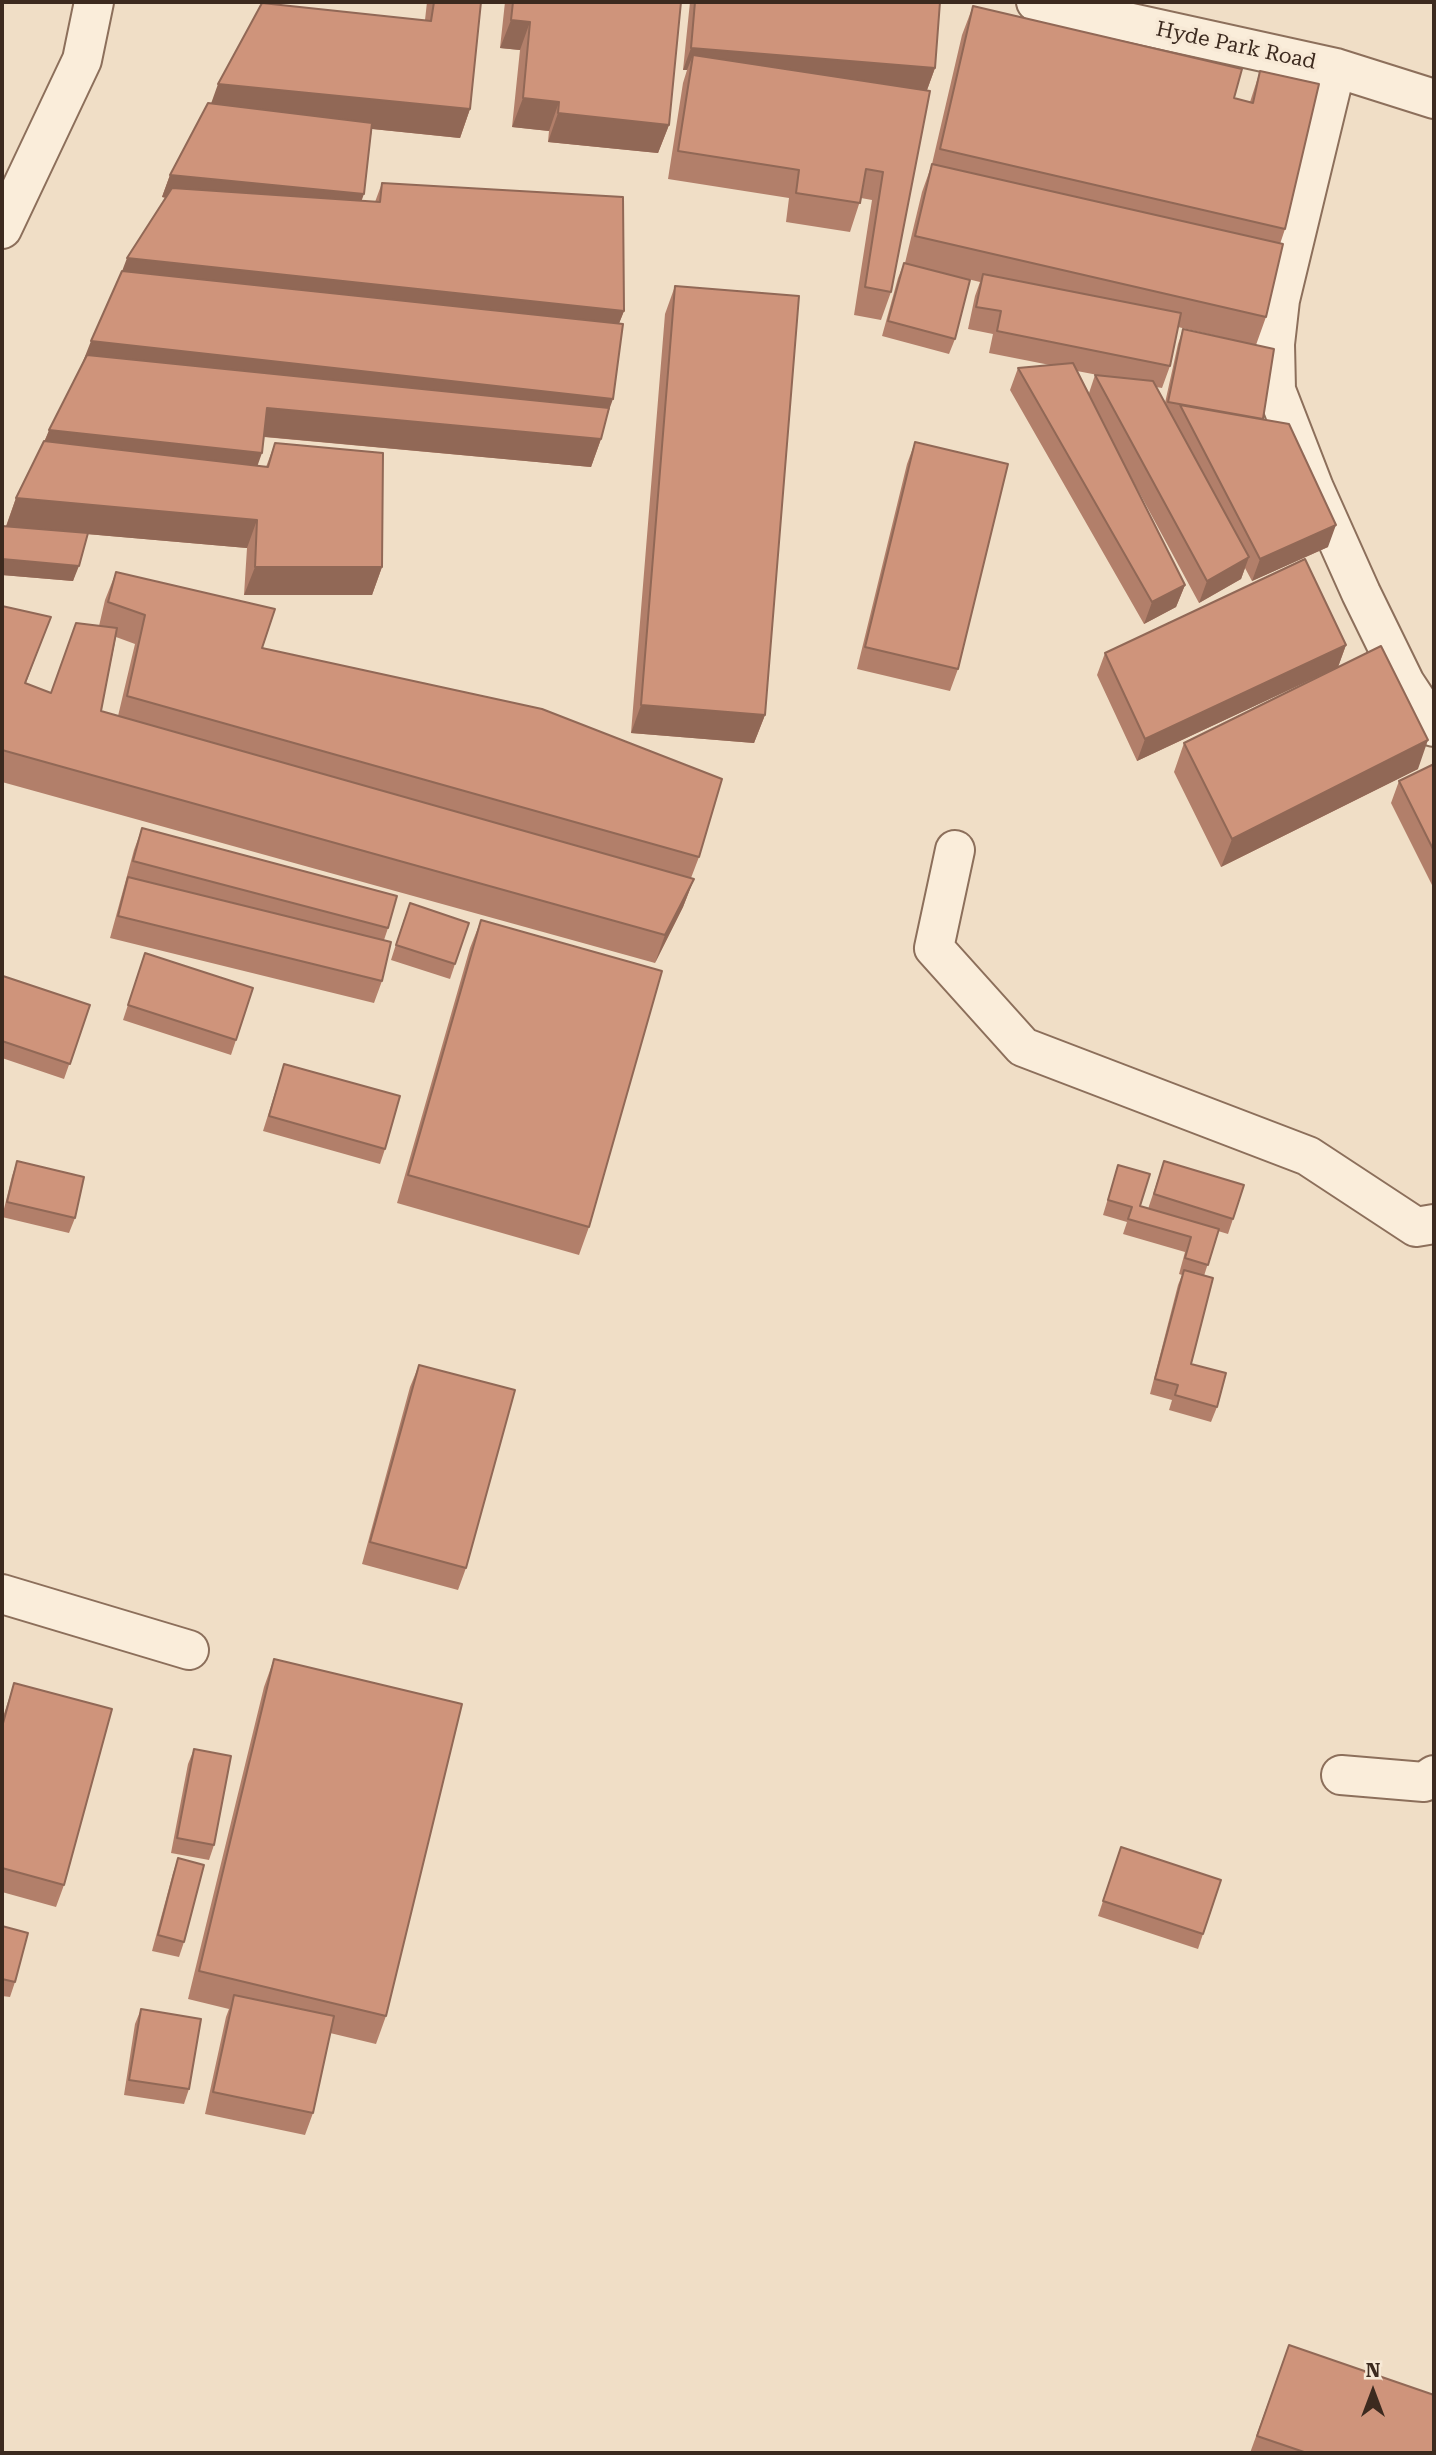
<!DOCTYPE html>
<html>
<head>
<meta charset="utf-8">
<style>
  body { margin:0 }
  #map { position:relative; width:1436px; height:2455px; overflow:hidden; background:#f0dec6; font-family:"Roboto Serif",serif }
  canvas { display:block }
  .frame { position:absolute; inset:0; border:4px solid #3c2a1f; pointer-events:none }
  .north { position:absolute; left:1338px; top:2357px; width:70px; height:70px; -webkit-text-stroke:5px #f7e9d6; paint-order:stroke; rotate:0deg; font-size:19px; font-weight:700; line-height:28px; text-align:center; color:#3c2a1f }
  .north::after { content:''; display:block; margin:auto; width:24px; height:32px; background:#3c2a1f; clip-path:polygon(50% 0,100% 100%,50% 72%,0 100%) }
</style>
</head>
<body>
<div id="map">
<canvas width="1436" height="2455"></canvas>
<div class="frame"></div>
<div class="north">N</div>
</div>
<script>
const ctx = document.querySelector('canvas').getContext('2d');
ctx.lineJoin = 'round';
function trace(path, color, width, dash) { ctx.strokeStyle = color; ctx.lineWidth = width; ctx.lineCap = dash ? 'butt' : 'round'; ctx.setLineDash(dash || []); ctx.stroke(path); }
function paint(path, color) { ctx.fillStyle = color; ctx.fill(path, 'evenodd'); }
function label(font, color, halo, rows, align = 'center') {
  ctx.font = font + ' "Roboto Serif",serif'; ctx.lineWidth = 7; ctx.setLineDash([]); ctx.textBaseline = 'middle'; ctx.strokeStyle = halo; ctx.fillStyle = color; for (const [text, x, y, turn = 0] of rows) {
    ctx.save(); ctx.translate(x, y); ctx.rotate((+turn || 0) * Math.PI / 180); ctx.textAlign = isNaN(turn) ? turn : align; if (halo) ctx.strokeText(text, 0, 0); ctx.fillText(text, 0, 0); ctx.restore();
  }
}
const minor = new Path2D(`
  M1036,2L1336,68L1434,99
  M1336,68L1280,300L1275,344L1276,390L1314,488L1361,593L1405,683L1434,727
  M2,229L82,60L94,2
  M955,850L934,948L1023,1047L1308,1156L1416,1227L1434,1224
  M2,1594L189,1650
  M1341,1775L1424,1782L1434,1775`);
trace(minor, '#8c6f5b', 42);
trace(minor, '#faedda', 38);
paint(new Path2D(`
  M427,2H481L470,109L460,138L372,129L361,201L375,202L382,183L624,311L619,323L608,412L601,439L591,467L264,437L257,466L266,467L275,443L382,567L372,595H244L247,548L87,534L73,581L2,575V526H6L16,498L165,198L162,197L170,175L211,103L425,20Z
  M505,2H681L669,125L658,153L548,142L549,131L512,127L520,50L500,48Z
  M690,2H940L935,68L927,90L914,89L891,292L881,320L854,315L872,200L861,198L850,232L786,222L789,198L668,179L683,83L687,70H683Z
  M973,6L1234,98L1250,102L1260,71L1285,229L1280,244L1266,317L1256,345L1263,419L1328,547L1252,581L1245,568L1241,579L1199,603L1127,470L1185,585L1176,607L1144,624L1010,390L1018,368L1050,365L989,353L993,334L968,329L975,296L980,282L939,272L955,339L949,354L882,336L898,278L904,263H905L922,192L932,164L962,35ZM1178,327L1238,341L1183,329L1178,344L1165,403L1156,387L1162,388L1170,366ZM1077,371L1103,376L1095,375L1089,393Z
  M675,286L765,715L754,743L631,733L665,314Z
  M915,442L958,669L950,691L857,669L907,464Z
  M116,572L262,648L699,857L691,878L694,879L683,907L655,963L2,782V606L40,645L26,683L51,693L99,626L105,600ZM116,637L135,644L118,716L101,711Z
  M1346,645L1338,667L1137,761L1097,675L1105,653Z
  M1184,743L1418,769L1221,867L1174,772Z
  M1434,764V889L1391,803L1399,781Z
  M142,828L388,928L384,940L382,981L374,1003L110,938L134,850Z
  M404,919L455,964L450,979L391,960Z
  M481,920L589,1227L579,1255L397,1203L470,948Z
  M145,953L236,1040L231,1055L123,1020Z
  M2,978L90,1005L64,1079L2,1058Z
  M284,1064L385,1149L380,1164L263,1131Z
  M17,1161L75,1218L69,1233L2,1217L12,1176Z
  M1164,1161L1233,1219L1228,1234L1218,1231L1204,1276L1191,1364L1217,1407L1211,1422L1169,1410L1172,1400L1150,1394L1178,1285L1182,1275L1179,1274L1185,1252L1123,1234L1127,1222L1103,1215L1118,1165L1140,1206L1148,1209Z
  M419,1365L466,1568L458,1590L362,1564L410,1387Z
  M274,1659L386,2016L376,2044L330,2033L313,2113L305,2135L205,2114L226,2017L229,2009L188,1999L264,1687Z
  M14,1683L64,1885L56,1907L2,1892V1720Z
  M194,1749L214,1845L209,1860L171,1853L188,1764Z
  M1121,1847L1221,1880L1198,1949L1098,1916Z
  M178,1858L184,1942L179,1957L152,1951L173,1873Z
  M2,1926L15,1982L10,1997L2,1996Z
  M141,2009L189,2089L184,2104L124,2095L135,2024Z
  M1289,2345L1434,2453H1250Z`), '#b27f6a');
paint(new Path2D(`
  M511,20L530,22L520,50L500,48Z
  M691,48L935,68L927,90L691,70L693,55L687,70H683Z
  M218,84L470,109L460,138L208,112Z
  M523,98L559,102L549,131L512,127Z
  M558,113L669,125L658,153L548,142Z
  M170,175L364,194L356,216L162,197Z
  M127,258L624,311L613,339L116,287Z
  M91,341L613,399L603,427L80,369Z
  M267,408L601,439L591,467L256,436Z
  M49,430L262,453L252,481L38,458Z
  M16,498L257,520L247,548L6,527Z
  M1336,525L1328,547L1252,581L1260,559Z
  M1249,557L1241,579L1199,603L1207,581Z
  M2,559L79,566L73,581L2,575Z
  M255,567H382L372,595H244Z
  M1185,585L1176,607L1144,624L1152,602Z
  M1346,645L1338,667L1137,761L1145,739Z
  M641,705L765,715L754,743L631,733Z
  M1428,740L1418,769L1221,867L1232,839Z
  M694,879L683,907L655,963L665,935Z`), '#916856');
const building = new Path2D(`
  M434,2H481L470,109L218,84L262,3L431,21Z
  M513,2H681L669,125L558,113L559,102L523,98L530,22L511,20Z
  M695,2H940L935,68L691,48Z
  M973,6L1242,69L1234,98L1253,103L1260,71L1319,84L1285,229L940,149Z
  M693,55L930,91L891,292L865,287L883,172L866,169L860,203L796,193L799,170L678,151Z
  M208,103L372,123L364,194L170,175Z
  M932,164L1283,244L1266,317L915,236Z
  M382,183L623,197L624,311L127,258L172,188L380,202Z
  M904,263L970,280L955,339L888,321Z
  M122,271L623,324L613,399L91,341Z
  M983,274L1181,313L1170,366L997,331L1001,311L976,307Z
  M675,286L799,296L765,715L641,705Z
  M1183,329L1274,349L1263,419L1168,402Z
  M87,355L609,408L601,439L267,408L262,453L49,430Z
  M1073,363L1185,585L1152,602L1018,368Z
  M1095,375L1153,381L1249,557L1207,581Z
  M1180,405L1289,424L1336,525L1260,559Z
  M44,441L268,467L275,443L383,453L382,567H255L257,520L16,498Z
  M915,442L1008,464L958,669L865,647Z
  M2,526L88,533L79,566L2,559Z
  M1305,559L1346,645L1145,739L1105,653Z
  M116,572L275,609L262,648L542,709L722,779L699,857L127,696L145,615L108,602Z
  M2,606L51,617L25,683L51,693L76,623L117,628L101,711L694,879L665,935L2,750Z
  M1381,646L1428,740L1232,839L1184,743Z
  M1434,764V851L1399,781Z
  M142,828L397,896L388,928L133,861Z
  M128,877L391,942L382,981L118,916Z
  M410,903L469,923L455,964L396,945Z
  M481,920L662,971L589,1227L408,1175Z
  M145,953L253,988L236,1040L128,1005Z
  M3,976L90,1005L70,1064L2,1041V978Z
  M284,1064L400,1096L385,1149L269,1116Z
  M17,1161L84,1177L75,1218L7,1202Z
  M1164,1161L1244,1185L1233,1219L1154,1194Z
  M1118,1165L1150,1174L1140,1206L1219,1229L1208,1265L1185,1258L1191,1237L1128,1219L1132,1207L1108,1200Z
  M1184,1270L1213,1278L1191,1364L1226,1373L1217,1407L1175,1395L1178,1385L1155,1379Z
  M419,1365L515,1390L466,1568L370,1542Z
  M274,1659L462,1704L386,2016L199,1971Z
  M14,1683L112,1709L64,1885L2,1868V1727Z
  M194,1749L231,1756L214,1845L177,1838Z
  M1121,1847L1221,1880L1203,1934L1103,1901Z
  M178,1858L204,1865L184,1942L158,1935Z
  M2,1926L28,1933L15,1982L2,1979Z
  M234,1995L334,2016L313,2113L213,2092Z
  M141,2009L201,2019L189,2089L129,2080Z
  M1289,2345L1434,2395V2453H1307L1257,2436Z`);
paint(building, '#cf947b');
trace(building, '#916856', 2);
label('21px', '#3c2a1f', '#f7e9d6', [
  ["Hyde Park Road",1236,46,12]
]);
</script>
</body>
</html>
